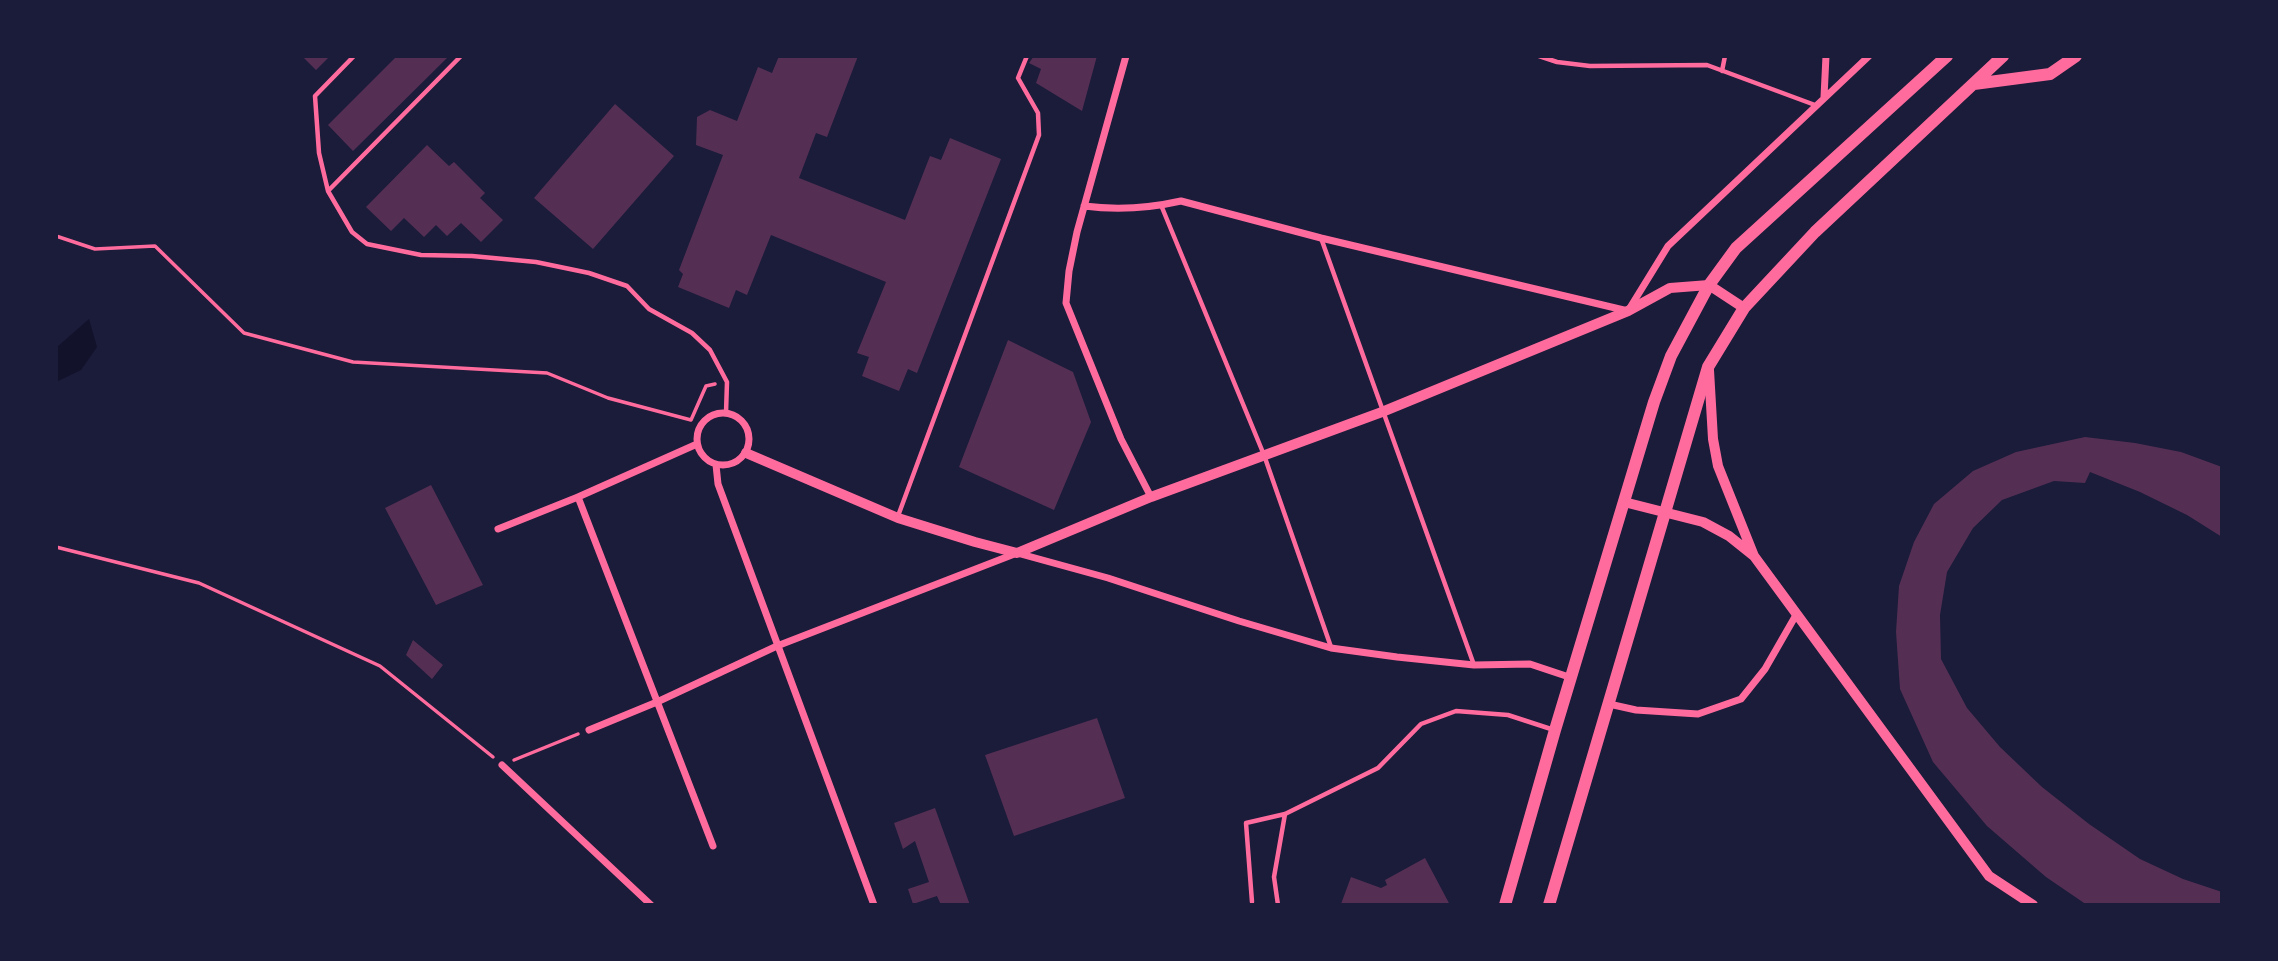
<!DOCTYPE html>
<html>
<head>
<meta charset="utf-8">
<style>
  body { margin:0 }
  #map { position:relative; width:2278px; height:961px; overflow:hidden; background:#1b1b3a; font-family:"Golos Text",sans-serif }
  canvas { display:block }
  .frame { position:absolute; inset:0; border:58px solid #1b1b3a; pointer-events:none }
</style>
</head>
<body>
<div id="map">
<canvas width="2278" height="961"></canvas>
<div class="frame"></div>
</div>
<script>
const ctx = document.querySelector('canvas').getContext('2d');
ctx.lineJoin = 'round';
function paint(path, color) { ctx.fillStyle = color; ctx.fill(path, 'evenodd'); }
function trace(path, color, width, dash) { ctx.strokeStyle = color; ctx.lineWidth = width; ctx.lineCap = dash ? 'butt' : 'round'; ctx.setLineDash(dash || []); ctx.stroke(path); }
paint(new Path2D(`
  M89,319L97,347L81,370L56,382V348Z`), '#12122b');
paint(new Path2D(`
  M302,56H330L316,70Z
  M397,56H449L353,151L328,125Z
  M779,56H858L827,137L816,133L799,178L905,220L930,156L941,160L950,138L1001,159L917,373L908,369L899,391L862,376L869,357L857,353L886,282L771,235L747,295L736,290L729,308L678,287L683,274L679,270L723,155L696,145L697,117L710,110L737,121L758,67L772,73Z
  M1034,56H1097L1082,111L1036,83L1041,69L1029,63Z
  M615,104L674,156L593,249L534,198Z
  M427,145L449,166L454,162L485,193L480,198L503,220L481,242L461,223L447,236L436,225L424,237L404,218L391,231L366,207Z
  M1008,340L1073,372L1091,422L1054,510L959,467Z
  M2085,437L2135,443L2181,452L2222,467V537L2187,515L2140,492L2090,472L2085,483L2054,481L2002,500L1973,528L1947,572L1940,615L1941,659L1967,708L2000,747L2042,787L2089,824L2140,859L2183,879L2222,892V905H2087L2046,877L1987,826L1933,762L1900,689L1896,632L1899,586L1914,542L1934,504L1973,471L2016,452Z
  M431,485L483,585L436,605L385,508Z
  M413,640L443,665L432,679L406,655Z
  M1097,718L1125,798L1014,836L985,755Z
  M935,808L970,905H941L937,896L913,904L908,889L929,882L915,841L903,849L894,823Z
  M1425,858L1450,905L1341,904L1351,877L1381,888L1387,885L1385,880Z`), '#542f53');
trace(new Path2D(`
  M56,236L95,249L155,246L244,333L353,362L547,373L608,398L691,420L706,386L715,384
  M56,547L199,583L380,666L493,757
  M514,760L578,734`), '#ff6b9d', 3.5);
trace(new Path2D(`
  M354,56L315,96L319,153L328,191L352,232L367,244L421,255L472,256L536,262L589,273L627,286L649,309L692,333L710,350L727,382L726,413
  M1539,56L1557,62L1590,66L1707,65L1815,105
  M1722,71L1725,56
  M329,190L461,56
  M1161,205L1264,455L1331,647
  M1321,238L1474,665
  M898,516L1039,135L1038,113L1018,78L1027,56
  M1252,902L1246,823L1285,814L1378,768L1421,724L1456,711L1508,715L1554,730
  M1278,905L1274,877L1285,814`), '#ff6b9d', 4.5);
trace(new Path2D(`
  M1126,56L1077,232L1069,271L1066,303L1121,439L1151,497
  M1824,97L1826,56
  M1084,206C1115,210 1150,208 1181,201L1321,238L1628,311L1668,246L1869,56
  M697 439a26 26 0 1 1 52 0a26 26 0 1 1-52 0Z
  M716,465L718,484L874,905
  M578,497L697,444
  M498,529L578,497L713,846
  M1609,704L1636,710L1698,714L1741,699L1765,669L1796,615
  M589,730L657,702L777,646L1017,553L1108,578L1239,621L1331,648L1397,657L1474,665L1530,664L1572,678
  M502,765L651,905`), '#ff6b9d', 7);
trace(new Path2D(`
  M1709,370L1713,439L1718,466L1754,556
  M746,453L898,518L975,542L1017,553L1151,497L1382,412L1628,311L1670,288L1709,285L1744,308
  M1624,502L1703,522L1729,536L1754,556L1989,876L2033,905`), '#ff6b9d', 10);
trace(new Path2D(`
  M1974,84L2050,74L2076,56
  M1505,905L1555,730L1654,402L1671,356L1709,285L1736,248L1947,56
  M1549,905L1708,367L1744,308L1815,232L2003,56`), '#ff6b9d', 12);
</script>
</body>
</html>
